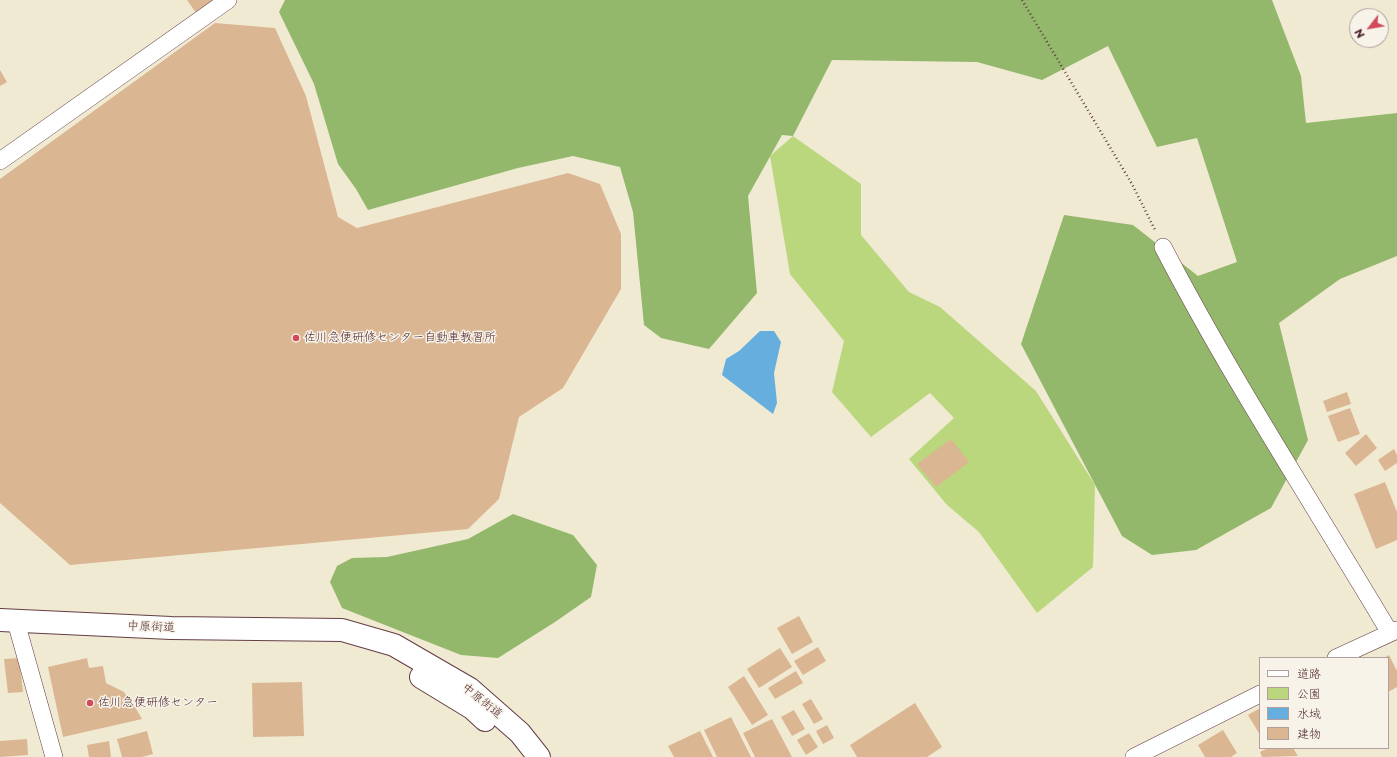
<!DOCTYPE html>
<html>
<head>
<meta charset="utf-8">
<style>
  body { margin:0 }
  #map { position:relative; width:1397px; height:757px; overflow:hidden; background:#f1ead3; font-family:"Playpen Sans","Klee One",sans-serif }
  canvas { display:block }
  .legend { position:absolute; left:1259px; top:657px; width:130px; height:92px; box-sizing:border-box; background:#f7f3e8; border:1px solid #b29e9c; margin:0; padding:5px 7px; list-style:none; font-size:12px; color:#4a1f2b }
  .legend li { display:flex; align-items:center; gap:8px; height:20px }
  .legend b { width:20px; border:1px solid #b29e9c }
  .north { position:absolute; left:1349px; top:8px; width:40px; height:40px; box-sizing:border-box; background:#f7f3e8; border:1px solid #b29e9c; border-radius:50%; rotate:239deg; font-size:11px; font-weight:700; line-height:16px; text-align:center; color:#4a1f2b }
  .north::after { content:''; display:block; margin:auto; width:14px; height:18px; background:#d1495b; clip-path:polygon(50% 0,100% 100%,50% 72%,0 100%) }
</style>
</head>
<body>
<div id="map">
<canvas width="1397" height="757"></canvas>
<ul class="legend">
<li><b style="height:5px;background:#fff"></b>道路</li>
<li><b style="height:11px;background:#bad77d"></b>公園</li>
<li><b style="height:11px;background:#65aedd"></b>水域</li>
<li><b style="height:11px;background:#dbb692"></b>建物</li>
</ul>
<div class="north">N</div>
</div>
<script>
const ctx = document.querySelector('canvas').getContext('2d');
ctx.lineJoin = 'round';
function paint(path, color) { ctx.fillStyle = color; ctx.fill(path, 'evenodd'); }
function trace(path, color, width, dash) { ctx.strokeStyle = color; ctx.lineWidth = width; ctx.lineCap = dash ? 'butt' : 'round'; ctx.setLineDash(dash || []); ctx.stroke(path); }
function label(font, color, halo, rows, align = 'center') {
  ctx.font = font + ' "Playpen Sans","Klee One",sans-serif'; ctx.lineWidth = 3; ctx.setLineDash([]); ctx.textBaseline = 'middle'; ctx.strokeStyle = halo; ctx.fillStyle = color; for (const [text, x, y, turn = 0] of rows) {
    ctx.save(); ctx.translate(x, y); ctx.rotate((+turn || 0) * Math.PI / 180); ctx.textAlign = isNaN(turn) ? turn : align; if (halo) ctx.strokeText(text, 0, 0); ctx.fillText(text, 0, 0); ctx.restore();
  }
}
paint(new Path2D(`
  M793,136L861,184V235L909,292L940,307L1036,391L1095,485L1093,567L1037,613L979,532L947,505L909,459L954,418L930,393L871,437L832,392L844,341L790,274L770,156Z`), '#bad77d');
paint(new Path2D(`
  M285,0H1272L1301,76L1306,123L1397,113V256L1340,279L1279,323L1308,440L1271,508L1196,550L1152,555L1122,536L1021,344L1064,215L1133,225L1198,276L1237,262L1197,138L1157,147L1108,46L1042,80L977,62L832,60L793,136L782,135L748,196L757,293L709,349L661,338L644,325L633,212L620,167L573,156L518,168L368,210L356,189L338,164L314,84L279,12Z
  M513,514L573,535L597,565L591,597L555,622L498,658L461,655L342,608L330,582L337,566L352,558L387,557L468,539Z`), '#93b86c');
paint(new Path2D(`
  M760,331H774L781,342L774,373L777,403L773,414L722,375L726,359L739,351Z`), '#65aedd');
paint(new Path2D(`
  M187,0H225L199,17Z
  M215,23L275,28L306,96L338,217L357,228L568,173L600,184L621,234V289L563,388L519,417L499,499L468,529L70,565L0,503V179Z
  M0,70L7,82L0,86Z
  M1347,392L1351,404L1327,412L1323,401Z
  M1350,408L1360,434L1338,442L1328,416Z
  M1366,434L1377,448L1356,466L1345,453Z
  M951,439L969,462L936,487L917,464Z
  M1394,449L1397,455V463L1385,471L1378,460Z
  M1385,482L1397,512V540L1376,549L1354,494Z
  M799,616L813,642L792,654L777,628Z
  M818,647L826,661L803,675L794,661Z
  M780,648L792,667L759,688L747,669Z
  M1389,655L1397,671V687L1388,692V658H1384Z
  M19,658L23,692L8,693L4,659Z
  M87,658L89,668L103,666L106,683L124,692L135,707L142,719L63,737L48,667Z
  M796,671L803,683L775,699L768,688Z
  M744,676L768,715L752,725L728,687Z
  M302,682L304,736L253,737L252,683Z
  M811,699L823,719L814,724L802,704Z
  M915,703L942,747L927,757H857L850,745Z
  M1260,708V735L1248,715Z
  M794,710L805,729L792,736L781,717Z
  M731,717L751,757H717L704,730Z
  M772,719L792,757H755L743,733Z
  M827,725L834,738L823,744L816,731Z
  M1223,730L1237,753L1231,757H1205L1198,745Z
  M147,731L153,754L142,757H122L117,739Z
  M700,731L713,757H674L668,746Z
  M809,733L818,747L806,755L797,740Z
  M27,739L28,755L0,757V741Z
  M109,741L111,757H89L87,745Z
  M1268,748H1293L1298,756L1262,757L1260,752Z`), '#dbb692');
const street = new Path2D(`
  M0,161L228,0
  M1163,247C1232,380 1314,505 1390,633
  M16,622L54,757
  M1336,658L1397,630
  M1134,757L1260,694`);
const primary = new Path2D(`
  M0,620L171,628L342,630L394,645L470,689L520,733L539,757
  M421,677L472,708L485,720`);
trace(street, '#633d44', 18);
trace(primary, '#633d44', 24);
trace(new Path2D(`
  M1022,0L1132,184L1155,230`), '#633d44', 2.5, [1, 3]);
trace(street, '#fff', 17);
trace(primary, '#fff', 22);
for (const [x, y, r, color] of [
  [296,338,4,"#d1495b"],
  [90,703,4,"#d1495b"]
]) { const dot = new Path2D(); dot.arc(x, y, r, 0, 2 * Math.PI); ctx.fillStyle = color; ctx.fill(dot); trace(dot, '#f7f3e8', 1.5); }
label('12px', '#4a1f2b', '#f7f3e8', [
  ["佐川急便研修センター自動車教習所",304,338],
  ["佐川急便研修センター",98,703]
], 'left');
label('12px', '#4a1f2b', '#f7f3e8', [
  ["中原街道",151,627,2],
  ["中原街道",482,701,39]
]);
</script>
</body>
</html>
